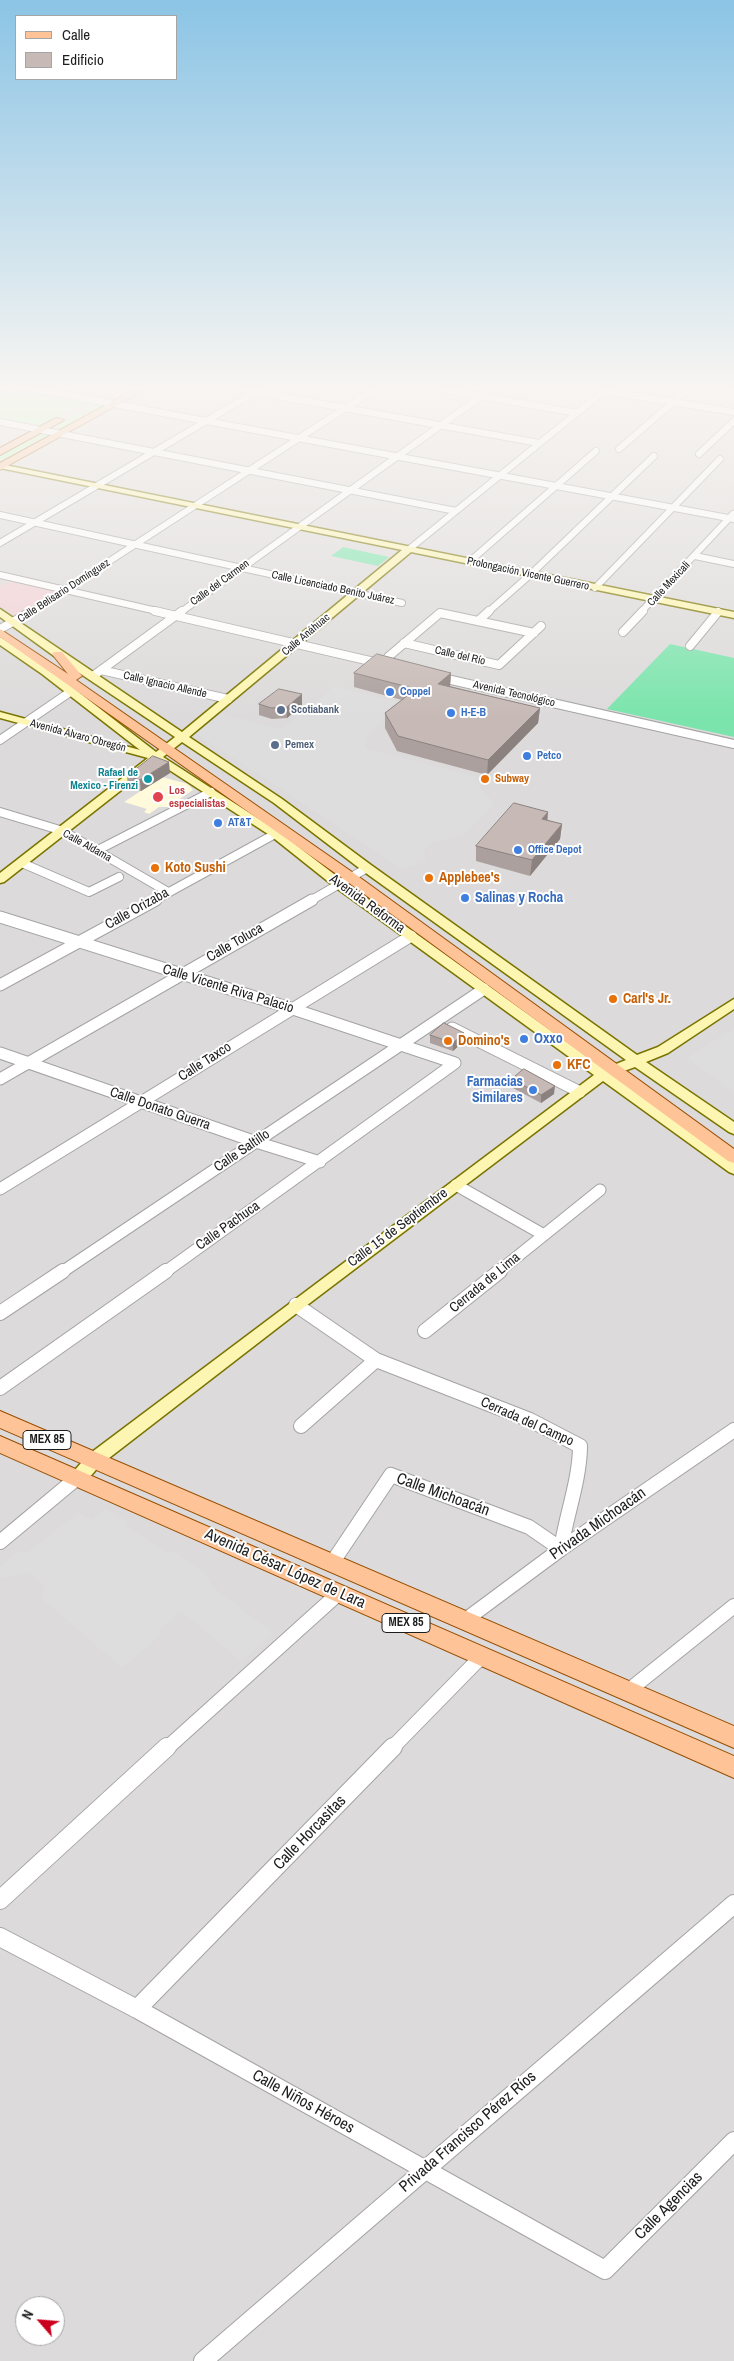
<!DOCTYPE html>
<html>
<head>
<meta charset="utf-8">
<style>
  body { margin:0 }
  #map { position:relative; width:734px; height:2361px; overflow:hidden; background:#efe9e3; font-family:"Archivo Narrow",sans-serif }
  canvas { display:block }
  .legend { position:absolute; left:15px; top:15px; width:162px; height:65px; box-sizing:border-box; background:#fff; border:1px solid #a5a5a5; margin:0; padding:6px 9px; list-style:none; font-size:15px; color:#1d1d1d }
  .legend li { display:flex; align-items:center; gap:10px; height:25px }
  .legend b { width:25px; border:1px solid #a5a5a5 }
  .north { position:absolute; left:15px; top:2296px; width:50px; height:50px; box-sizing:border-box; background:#fff; border:1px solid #a5a5a5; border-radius:50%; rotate:297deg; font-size:14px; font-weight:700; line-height:20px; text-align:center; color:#1d1d1d }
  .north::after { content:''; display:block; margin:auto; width:18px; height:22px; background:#cb001e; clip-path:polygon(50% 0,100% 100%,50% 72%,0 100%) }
</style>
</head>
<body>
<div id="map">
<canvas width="734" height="2361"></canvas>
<ul class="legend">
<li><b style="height:6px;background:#ffc398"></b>Calle</li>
<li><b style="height:14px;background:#c7bab6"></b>Edificio</li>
</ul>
<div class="north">N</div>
</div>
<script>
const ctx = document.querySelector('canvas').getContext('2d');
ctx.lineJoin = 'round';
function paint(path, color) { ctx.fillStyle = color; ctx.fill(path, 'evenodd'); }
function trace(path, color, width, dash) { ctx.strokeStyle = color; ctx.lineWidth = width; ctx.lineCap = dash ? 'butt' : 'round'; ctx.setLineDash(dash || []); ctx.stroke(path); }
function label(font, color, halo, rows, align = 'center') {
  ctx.font = font + ' "Archivo Narrow",sans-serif'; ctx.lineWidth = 4; ctx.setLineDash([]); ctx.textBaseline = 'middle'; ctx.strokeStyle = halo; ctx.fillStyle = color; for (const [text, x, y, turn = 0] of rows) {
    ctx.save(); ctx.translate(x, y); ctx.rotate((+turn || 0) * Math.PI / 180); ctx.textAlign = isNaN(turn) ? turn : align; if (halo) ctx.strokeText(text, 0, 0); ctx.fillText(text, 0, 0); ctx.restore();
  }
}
paint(new Path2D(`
  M0,387H734V2361H0ZM25,2306H55V2336H25Z`), '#dcdada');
paint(new Path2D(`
  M12,580L59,590L17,618L0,606V586Z`), '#f1d0d4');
paint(new Path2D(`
  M162,777L188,784L193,790L168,807H159L149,814L144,812L147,809L124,802Z`), '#fffadc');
paint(new Path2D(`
  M7,387H13L90,401L40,427L0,419V391Z
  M101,404L105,406L65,428H53L93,405Z
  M42,432L51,435L7,460H0V455Z`), '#c0fdbc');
paint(new Path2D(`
  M343,547L389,557L378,566L331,556Z
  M670,644L734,658V737L607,709Z`), '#7be4ac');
paint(new Path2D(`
  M334,687L403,703L370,732L365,748L474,776L481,789L495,803L463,836L432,842L424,851L428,861L402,869L195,733L221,713L281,729Z
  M734,1028V1093L687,1058Z
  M105,1508L127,1521L128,1527L167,1552L178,1553L206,1574L213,1587L273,1633L242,1662L181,1611L159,1630L163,1633L122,1668L41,1598L46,1588L28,1572L3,1579L0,1576V1566L20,1550L25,1554L79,1512L91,1519Z`), '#ddd');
const streetFar4 = new Path2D(`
  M23,387L734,519
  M228,387L539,443
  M429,387L577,413
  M605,391L734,412
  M0,422L456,511
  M619,449L691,387
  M699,454L734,421
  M0,515L402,603
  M0,543L257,391
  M408,550L609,387
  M695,556L734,564
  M469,562L596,451
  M0,575L161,612
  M595,588L720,459
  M31,612L378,387
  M181,612L494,387
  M488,612L530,575L654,456
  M641,612L733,514`);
const streetFar3 = new Path2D(`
  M155,611L383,664
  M478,621L489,611
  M0,629L32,611
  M623,632L643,611
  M404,643L499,665L541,626
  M690,646L718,612
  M388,657L440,613L534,633
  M101,670L228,699
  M93,676L182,611
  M438,677L734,744
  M0,740L70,692
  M0,812L63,831L168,892
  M96,851L211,792
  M22,863L89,892L119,877
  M153,901L275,834
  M310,901L367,868`);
const streetFar2 = new Path2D(`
  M0,917L290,1008L455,1063L165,1272
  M0,985L156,900
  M452,1028L580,1092
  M0,1053L256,1142L320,1162
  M0,1079L312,900
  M456,1185L544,1235
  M0,1189L411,936
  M62,1272L484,989
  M498,1272L600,1190`);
const streetFar1 = new Path2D(`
  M296,1305L376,1360L530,1420L580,1446C580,1479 566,1516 561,1549
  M0,1313L63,1271
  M425,1331L500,1271
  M0,1388L166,1271
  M301,1426L376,1360
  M0,1542L77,1478
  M332,1563L391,1475L529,1527L561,1549
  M464,1621L561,1549L734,1430
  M628,1691L734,1606
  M166,1749L339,1593
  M391,1749L482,1656`);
const street = new Path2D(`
  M0,1900L167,1747
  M0,1937L137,2009L605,2270L734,2141
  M137,2009L393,1747
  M203,2361L734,1904`);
const secondary = new Path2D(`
  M0,464L734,612V618L411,552L189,737L282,799L371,865L637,1055L658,1047L734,999V1009L668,1053L646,1062L734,1122V1134L729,1132L635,1067L613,1075L734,1162V1174L729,1172L603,1081L302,1309L100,1465C92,1474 84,1487 71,1483L68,1478L88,1455L594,1075L335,887L271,836L157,762L4,882L0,883V873L148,758L0,718V712L140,750L42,674L0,645V637L50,670L156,752L175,737L54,656L0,617V609L182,732L402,550L0,468ZM182,742L274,803L363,871L626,1060L604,1069L343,881L279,832L163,757Z`);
const primary = new Path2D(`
  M139,387H150L0,470V463Z
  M56,418L64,420L0,455V448Z
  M0,629L68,674L52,654L54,652H62L82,676L76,680L355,874L734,1149V1163L728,1161L345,880L0,637Z
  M0,1411L734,1726V1748L0,1428Z
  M0,1436L734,1756V1778L0,1453Z`);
trace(streetFar4, '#a4a4a4', 8);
trace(streetFar3, '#a4a4a4', 10);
trace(streetFar2, '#a4a4a4', 13);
trace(streetFar1, '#a4a4a4', 16);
trace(street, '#a4a4a4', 20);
trace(secondary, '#797400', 3);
trace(primary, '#974e00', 2);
trace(streetFar4, '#fff', 6);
trace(streetFar3, '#fff', 8);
trace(streetFar2, '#fff', 11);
trace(streetFar1, '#fff', 14);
trace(street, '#fff', 18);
paint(secondary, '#fdf6b2');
paint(primary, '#ffc398');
paint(new Path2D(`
  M354,673H451L450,686L540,708L538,723L487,775L397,751L385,728V713L402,700L354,687Z
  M259,704L302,705L287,718L272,719L259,715Z
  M170,773L141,791L128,787L127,776Z
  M547,820L562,824L560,839L530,876L476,861V846Z
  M430,1035L464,1041L453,1051L430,1043Z
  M512,1079L554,1094L541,1103L511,1087Z`), '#aba09d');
paint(new Path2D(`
  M451,673L450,687L438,684Z
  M302,694V705L287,718V707Z
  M540,708L538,723L487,775L488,760Z
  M169,762L170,773L141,791L140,780Z
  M548,812L547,827L542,819Z
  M562,824L560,839L530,876L532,860Z
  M464,1033V1041L453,1051V1043Z
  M555,1086L554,1094L541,1103V1095Z`), '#8b827f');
const building = new Path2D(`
  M377,654L451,673L438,684L540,708L488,760L398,736L385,713L416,689L354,673Z
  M279,689L302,694L287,707L271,708L259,704Z
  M153,756L169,762L140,780L127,776Z
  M514,803L548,812L542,819L562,824L532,860L476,846Z
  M444,1023L464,1033L453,1043L430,1035Z
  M524,1069L555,1086L541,1095L512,1079Z`);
paint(building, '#c7bab6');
trace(building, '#8b827f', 1);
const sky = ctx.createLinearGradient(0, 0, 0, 718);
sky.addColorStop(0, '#8bc4e5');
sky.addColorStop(0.54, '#f8f5f2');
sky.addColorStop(1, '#f8f5f200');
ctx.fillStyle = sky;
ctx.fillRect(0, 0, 734, 718);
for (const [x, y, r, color] of [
  [390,692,5,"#3f7fe0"],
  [281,710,5,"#5c6f8a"],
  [451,713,5,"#3f7fe0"],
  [275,745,5,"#5c6f8a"],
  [527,756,5,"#3f7fe0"],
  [148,779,5,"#0f9aa8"],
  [485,779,5,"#e8710a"],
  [158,797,6,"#e0444e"],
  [218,823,5,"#3f7fe0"],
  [518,850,5,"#3f7fe0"],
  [155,868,5,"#e8710a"],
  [429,878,5,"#e8710a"],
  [465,898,5,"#3f7fe0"],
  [613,999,5,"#e8710a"],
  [524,1039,5,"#3f7fe0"],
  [448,1041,5,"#e8710a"],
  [557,1065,5,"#e8710a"],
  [533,1090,5,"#3f7fe0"]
]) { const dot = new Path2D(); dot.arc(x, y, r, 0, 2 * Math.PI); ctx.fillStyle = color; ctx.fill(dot); trace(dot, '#fff', 2); }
label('11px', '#1d1d1d', '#fff', [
  ["Prolongación Vicente Guerrero",528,574,12],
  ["Calle del Carmen",220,583,-36],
  ["Calle Mexicali",669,584,-47],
  ["Calle Licenciado Benito Juárez",333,588,12],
  ["Calle Belisario Domínguez",64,591,-33],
  ["Calle Anáhuac",306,635,-40],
  ["Calle del Río",460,656,13],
  ["Calle Ignacio Allende",165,685,13],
  ["Avenida Tecnológico",514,694,13],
  ["Avenida Álvaro Obregón",78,736,15],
  ["Calle Aldama",87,846,29]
]);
label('bold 11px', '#366cbe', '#fff', [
  ["Coppel",400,692],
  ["H-E-B",461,713],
  ["Petco",537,756],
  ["AT&T",228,823],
  ["Office Depot",528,850]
], 'left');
label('bold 11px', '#4e5e75', '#fff', [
  ["Scotiabank",291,710],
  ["Pemex",285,745]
], 'left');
label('bold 11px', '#0d838f', '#fff', [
  ["Rafael de",138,773],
  ["Mexico - Firenzi",138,786]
], 'right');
label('bold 11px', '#c56008', '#fff', [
  ["Subway",495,779]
], 'left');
label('bold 11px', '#be3a42', '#fff', [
  ["Los",169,791],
  ["especialistas",169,804]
], 'left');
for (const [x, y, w] of [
  [47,1440,48],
  [406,1623,48]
]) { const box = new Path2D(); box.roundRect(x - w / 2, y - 9.5, w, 19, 4); ctx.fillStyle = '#fff'; ctx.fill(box); trace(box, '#1d1d1d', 1); }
label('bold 12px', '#1d1d1d', null, [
  ["MEX 85",47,1440],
  ["MEX 85",406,1623]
]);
label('bold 14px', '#c56008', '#fff', [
  ["Koto Sushi",165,868],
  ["Applebee's",439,878],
  ["Carl's Jr.",623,999],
  ["Domino's",458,1041],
  ["KFC",567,1065]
], 'left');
label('bold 14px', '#366cbe', '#fff', [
  ["Salinas y Rocha",475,898],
  ["Oxxo",534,1039],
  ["Farmacias",523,1082,"right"],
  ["Similares",523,1098,"right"]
], 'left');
label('14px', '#1d1d1d', '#fff', [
  ["Avenida Reforma",367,904,36],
  ["Calle Orizaba",137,909,-29],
  ["Calle Toluca",235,943,-30],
  ["Calle Vicente Riva Palacio",228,989,17],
  ["Calle Taxco",205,1062,-33],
  ["Calle Donato Guerra",160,1109,19],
  ["Calle Saltillo",242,1151,-34],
  ["Calle Pachuca",228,1226,-35],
  ["Calle 15 de Septiembre",398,1228,-37],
  ["Cerrada de Lima",485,1283,-39],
  ["Cerrada del Campo",527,1422,24]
]);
label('16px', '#1d1d1d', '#fff', [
  ["Calle Michoacán",443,1495,20],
  ["Privada Michoacán",598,1524,-35],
  ["Avenida César López de Lara",285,1569,24],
  ["Calle Horcasitas",310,1833,-46],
  ["Calle Niños Héroes",303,2102,29],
  ["Privada Francisco Pérez Ríos",468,2132,-41],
  ["Calle Agencias",669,2206,-45]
]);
</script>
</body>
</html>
